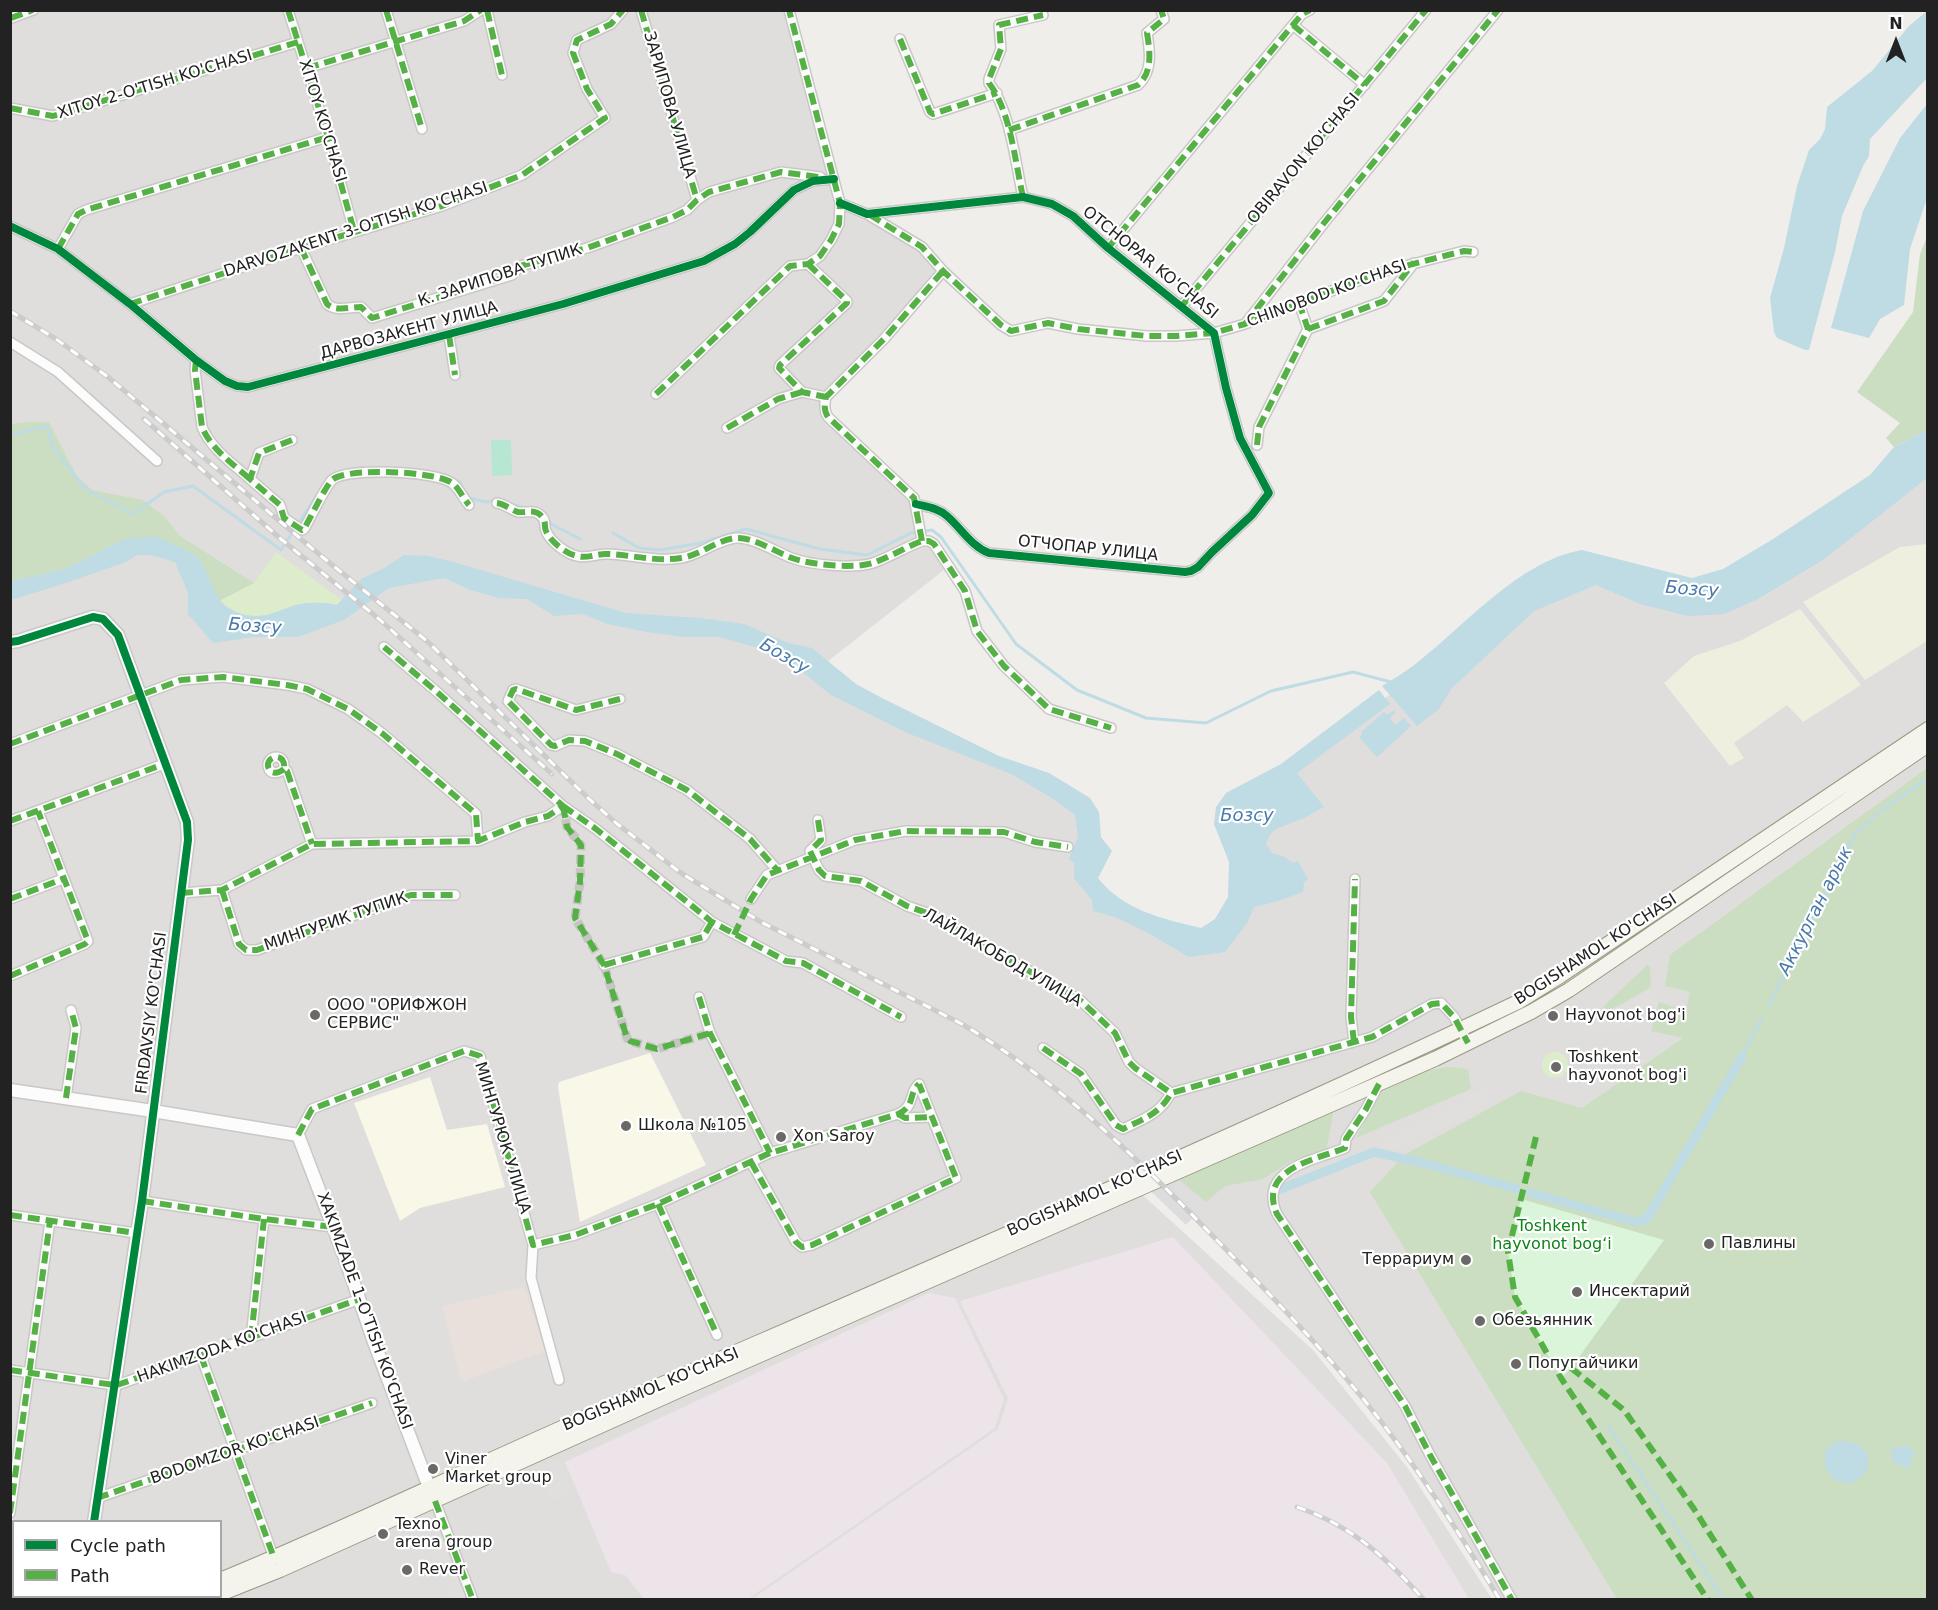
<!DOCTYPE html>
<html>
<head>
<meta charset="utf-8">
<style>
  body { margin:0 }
  #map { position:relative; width:1938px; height:1610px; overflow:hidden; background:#f0eeeb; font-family:"DejaVu Sans",sans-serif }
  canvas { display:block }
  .frame { position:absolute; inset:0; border:12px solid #222; pointer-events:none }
  .legend { position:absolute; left:12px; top:1520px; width:210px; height:78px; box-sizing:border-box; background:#fff; border:2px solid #a7a7a7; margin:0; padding:8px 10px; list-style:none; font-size:18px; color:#222 }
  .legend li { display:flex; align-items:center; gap:12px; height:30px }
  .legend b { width:30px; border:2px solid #a7a7a7 }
  .north { position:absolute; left:1866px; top:12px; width:60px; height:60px; -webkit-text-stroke:4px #fff; paint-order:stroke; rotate:0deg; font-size:16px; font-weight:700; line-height:24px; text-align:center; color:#222 }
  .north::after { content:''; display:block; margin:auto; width:21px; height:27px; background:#222; clip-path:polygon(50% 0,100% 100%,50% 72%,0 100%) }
</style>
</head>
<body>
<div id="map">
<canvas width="1938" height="1610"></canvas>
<div class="frame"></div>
<ul class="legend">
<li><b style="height:8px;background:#00873e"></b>Cycle path</li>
<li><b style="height:8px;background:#55b145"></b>Path</li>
</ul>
<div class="north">N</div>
</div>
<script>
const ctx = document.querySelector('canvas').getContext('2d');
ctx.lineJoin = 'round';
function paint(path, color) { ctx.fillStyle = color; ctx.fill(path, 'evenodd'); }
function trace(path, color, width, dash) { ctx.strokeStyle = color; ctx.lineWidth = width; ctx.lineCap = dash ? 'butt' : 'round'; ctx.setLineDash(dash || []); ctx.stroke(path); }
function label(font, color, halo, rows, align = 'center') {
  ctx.font = font + ' "DejaVu Sans",sans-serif'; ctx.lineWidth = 4.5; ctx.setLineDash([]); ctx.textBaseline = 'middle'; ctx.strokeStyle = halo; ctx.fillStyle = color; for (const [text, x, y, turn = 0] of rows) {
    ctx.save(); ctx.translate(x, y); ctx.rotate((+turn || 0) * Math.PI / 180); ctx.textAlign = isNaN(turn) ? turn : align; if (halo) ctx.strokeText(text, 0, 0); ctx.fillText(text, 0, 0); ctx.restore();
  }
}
paint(new Path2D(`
  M11,11H788L839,204L868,219L934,258L943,271L826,403L830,416L916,497L930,548L944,570L818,669L789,652L742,630L624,616L542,593L447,564L410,569L392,578L452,572L638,622L697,633L747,636L910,728L1073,792L1090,810V878L1110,900L1176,940L1206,942L1234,927L1268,795L1401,685L1463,667L1552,584L1591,568L1668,592H1735L1821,554L1927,463V1599H1500L1447,1513L1414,1466L1365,1401L1285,1310L1160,1180L1247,1141L1240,1127L668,1377L435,1476L443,1502L495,1481L680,1390L1137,1190L1313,1350L1407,1467L1492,1599H11L10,595L57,584L150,550L181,558L209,592L227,620L279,632L339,619L392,579L370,589L337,618L278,630L228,618L211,591L182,554L149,546L55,582L11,592ZM111,617L118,635L146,715L110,618ZM14,1522H220V1596H14Z`), '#dfdedc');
paint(new Path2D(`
  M1173,1237L1387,1463L1469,1599H752L998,1429L1008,1398L960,1301Z
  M929,1293L955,1298L1004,1399L995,1428L748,1599H644L625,1575L611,1572L565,1462Z`), '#ede4e9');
paint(new Path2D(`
  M650,1053L706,1165L580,1222L558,1087L559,1082Z
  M430,1077L447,1130L487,1124L505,1187L420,1208L400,1221L354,1103Z`), '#f8f7e8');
paint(new Path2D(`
  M524,1287L545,1351L464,1381L460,1377L442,1306Z`), '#eae0db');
paint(new Path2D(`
  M1927,544V641L1865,680L1803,602L1900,547Z
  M1800,609L1861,685L1803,722L1787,705L1734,743L1744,758L1730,766L1664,683L1694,656L1740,641Z`), '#efefdf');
paint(new Path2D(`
  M276,552L342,600L337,605C319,600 299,604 281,610C276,612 269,616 263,617C246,618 232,611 219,601L254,583Z
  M1542 1065a13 13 0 1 1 26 0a13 13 0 1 1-26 0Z`), '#ddeccb');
paint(new Path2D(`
  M1927,237V430L1894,447L1886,438L1900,423L1857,392L1913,312L1920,254Z
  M29,422H49L76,475L92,490L143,500L164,516L180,536L254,583L219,601L197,557L124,539L65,569L11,581L10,424Z
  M1927,768V1599H1617L1370,1192L1404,1155L1521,1091L1582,1108L1683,1038L1651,1031L1659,1002L1686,1011L1690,992L1665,986L1670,955Z
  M1647,965L1650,967L1651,987L1607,1012L1603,1011L1604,1006Z
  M1447,1067L1468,1069L1471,1089L1356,1138L1380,1093L1420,1072Z
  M1334,1109L1326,1152L1291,1161L1263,1179L1225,1186L1206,1202L1177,1178Z`), '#cbdec1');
paint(new Path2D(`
  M1521,1199L1664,1240L1571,1368L1561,1378L1515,1297L1508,1252Z`), '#daf5da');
paint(new Path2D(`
  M491,440H511L512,475L492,476Z`), '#b7e6d2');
paint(new Path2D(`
  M1652,988L1657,1001L1655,1010L1642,1022L1627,1029L1617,1030H1581Z
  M1485,1088L1492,1102L1385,1157L1378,1144Z
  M559,1460L573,1493L551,1502L537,1468Z
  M446,1536L470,1599H449L428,1542Z`), '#e0dfde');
paint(new Path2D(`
  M1927,11V78L1870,139L1869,156L1863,166L1842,216L1835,252L1809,350H1805L1777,338L1774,332L1770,298L1784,248L1797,186L1809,150L1820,139L1825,129L1827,107L1872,71L1909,26Z
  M1927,104V198L1910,249L1904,305L1880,319L1869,338L1831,328L1863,211L1900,138Z
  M1927,430V478L1823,560L1758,599L1724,614L1688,616L1640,604L1596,585L1534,611L1451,689L1439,709L1417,726L1382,686C1392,680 1403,673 1413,666C1463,628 1518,561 1582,550L1692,578L1723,569L1773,539L1870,475L1894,447Z
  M157,536C165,541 193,552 198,558C214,578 211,606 242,614C264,620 276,611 296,605C308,602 325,602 337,605L361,579L384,568L404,555L428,556L450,561L626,613L699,618L744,624L788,643L812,648L856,684L882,698L999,756L1049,773L1090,798L1099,812L1101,837L1112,851L1098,878C1123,910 1163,919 1201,928L1215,919L1228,897L1229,862L1214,824L1216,807L1226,793L1281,764L1379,690L1390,704L1297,773L1324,807L1304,818L1276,829L1270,834L1266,844L1272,853L1285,857L1293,863L1298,861L1308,879L1304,882L1303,892L1275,902L1254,907L1247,923L1225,952L1189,957L1148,933L1115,917L1093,911L1092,900L1074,878V863L1069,859L1078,837L1075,815L1052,798L1011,774L905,732L831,695L795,666L755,647L719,637H685L647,632L607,624L583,614L554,616L527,599L499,598L471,590L444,578L389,588L344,620L298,637H254L213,643L188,614V593L175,562L151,555H137L126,562L66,583L11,600V581L65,569L124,539Z
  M1394,710L1396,712L1390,718L1395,725L1404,718L1411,726L1377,757L1359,737L1362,734L1361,732L1384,712L1387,715Z
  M1840,1441C1854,1441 1872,1448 1868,1465C1868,1469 1865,1474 1861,1477C1858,1480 1852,1482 1848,1484L1834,1480L1825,1467V1453L1831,1444Z
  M1905,1445L1915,1452L1908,1469L1892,1462L1891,1449Z`), '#bfdbe3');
paint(new Path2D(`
  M1126,1138L1200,1210L1186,1225L1111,1153Z`), '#dedddd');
trace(new Path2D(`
  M10,435L47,426L53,447L85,489L133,514L164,492L193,486L281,550L317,495
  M454,480L460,482L463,489
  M468,498L487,502L496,500
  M511,504L525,508
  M548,520L551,524L580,539
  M613,533L639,548L660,550L701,543L746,529L820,549L867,555L911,533L932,530L941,537L1016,644L1077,690L1146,718L1206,723L1271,691L1353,672L1391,682
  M1769,1005L1855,834L1881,811L1928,778
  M1742,1057L1762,1018
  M1608,1426L1724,1600`), '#bfdbe3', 3);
trace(new Path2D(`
  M1281,1189L1374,1152L1423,1163L1517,1189
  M1530,1193L1637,1222L1643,1221L1648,1217L1742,1057`), '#bfdbe3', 9);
trace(new Path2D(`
  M563,806L567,827L581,845L580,882L575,918L604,965L627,1038L630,1041L657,1049L710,1033`), '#c7c5c3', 9, [9, 4.5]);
const minor = new Path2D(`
  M288,10L328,137L354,231
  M386,10L422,129
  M487,10L502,75
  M641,10L697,200
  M11,18L33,10
  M1293,25L1365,85
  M900,39L930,112L933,114L997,93
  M307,68L464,21L481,10
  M10,108L53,116L298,42
  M1009,130L1138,85C1153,72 1150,51 1147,33L1164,19L1161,10
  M1023,197C1015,162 1011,112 989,83V79L1001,49L999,25L1043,15
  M840,203L867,214L1023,197L1052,204L1073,216L1108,248L1214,333L1226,388L1240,438L1269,493L1252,515L1212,552L1198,567L1191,571L1185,572L989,553C971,546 961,528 947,516C938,508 927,507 916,504
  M867,214L922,247L943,271L1001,325L1011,331L1048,323L1078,329L1147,336H1176L1214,333L1245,324L1381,272L1464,251L1473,252
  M10,226L58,249L130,304L196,360L225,381L237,386L248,387L563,304L704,261L735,244L750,232L794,190L813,181L834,179
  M301,248L327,304C336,312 349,307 361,307L372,318L512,275L520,266L587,248L673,217L687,210L697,200L709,192L781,172L820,177
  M1108,248L1302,14L1310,10
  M58,249L78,214L86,210L328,137
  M808,264L847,301V303L780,365L779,368L802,392L826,397
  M130,304L301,248L442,206L522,175L605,118L587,89L573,53L577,40L611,24L623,10
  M1181,307L1426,10
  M1246,323L1324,223L1498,10
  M1308,329L1384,301L1414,263
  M449,335L455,375
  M10,342L58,372L157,461
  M196,360L195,370L202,427C211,449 233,464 250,479
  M656,394L790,266L808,264L820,256L831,240L839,224L840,203L789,10
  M727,428L778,399L802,392
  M292,440L259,453L250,479L280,505L284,518L302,530L304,529C310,519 325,487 332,480C346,467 436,471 452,483C459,488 463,498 469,505
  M1257,445L1259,427L1308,329L1299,303
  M497,503C505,504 511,510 518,512C527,513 536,508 543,518C546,522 544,527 546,531C550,541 566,554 577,556C588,559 598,553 608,554C632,555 657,562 681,558C701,555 716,540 736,538C753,537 776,552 792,558C810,565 854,569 873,563C890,557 906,547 922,541H929L934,544L965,591L977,631L1004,666L1049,709L1111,728
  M922,541L914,498L828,417C824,411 824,405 826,397L884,339L943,271
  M620,699L576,710L516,689L513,690L508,701L551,745L555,746L569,740L585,741L617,754L687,790L750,839L778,871
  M10,744L181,680L223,677L287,685L307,689L348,709L383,734L476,814L478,841
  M284,769C279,773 270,776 268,766C267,755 286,752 284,769L287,771L312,844
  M563,806L596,829L712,922L786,961L803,963L901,1017
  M818,820L821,840L810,851L819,870L825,876L861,881L907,906L930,914L1081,1001L1115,1033L1129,1062L1135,1068L1171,1093
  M10,821L164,764
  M222,890L239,944L246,950H257L411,895H455
  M181,893L222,890L312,844L478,841L525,822L548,816L563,806L437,692L384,647
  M10,899L63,879
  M751,899L767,875L855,840L906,831L1004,832L1035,842L1068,847
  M604,965L703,937L712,922
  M10,976L85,944L88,941L38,811
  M699,997L710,1033L770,1153
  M1354,1042L1351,1017L1355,879
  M1043,1048L1081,1074L1116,1125L1123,1129C1143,1119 1160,1114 1171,1093L1372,1037L1432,1004L1441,1003L1454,1017L1468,1043
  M1379,1084L1366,1109L1346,1139L1345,1148C1315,1160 1257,1169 1277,1214L1405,1406L1430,1455L1512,1600
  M66,1098L76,1028L71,1010
  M898,1114L905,1118L932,1117
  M298,1135L312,1109L464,1051L480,1056L533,1245L531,1278L559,1380
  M751,1162L796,1242L802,1247L812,1245L956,1178L919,1084
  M142,1201L264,1219L334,1227
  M658,1204L717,1335
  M10,1215L136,1233
  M533,1245L575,1235L658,1204L770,1153L898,1114C916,1106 908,1093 919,1084
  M251,1338L264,1219
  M201,1356L274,1558
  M10,1370L114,1385L120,1384L360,1299
  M97,1498L372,1403
  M435,1501L473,1600
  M10,1513L50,1221
  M10,1526H14`);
const tertiary = new Path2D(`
  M10,642L18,641L93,617L103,619L118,635L187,822L188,840L142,1201L94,1522
  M10,1090L153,1111L298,1135L345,1258L374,1342L429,1487
  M85,1600V1596`);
const secondary = new Path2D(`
  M220,1580C339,1531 455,1475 573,1423C889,1285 1207,1150 1518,1002L1560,976L1928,729
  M220,1594L280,1570L680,1390L1435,1059L1531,1012L1569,990L1928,745
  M173,1600L181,1596`);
trace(minor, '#c9c8c7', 12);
trace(tertiary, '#c9c8c7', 15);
trace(secondary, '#999a82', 16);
trace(minor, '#fdfcfc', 9);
trace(tertiary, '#fdfcfc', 12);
trace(secondary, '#f4f4ed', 14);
const rail = new Path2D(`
  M10,311L56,339L108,377L326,560L427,641L587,797L616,823L681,873L761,922L962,1024C1056,1080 1129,1150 1205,1228C1260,1284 1315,1340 1365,1401C1415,1463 1458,1531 1500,1600
  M144,419L282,540L379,619L552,774
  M1297,1507C1351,1525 1387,1558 1424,1600`);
trace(rail, '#ccc', 5);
trace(rail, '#fff', 3, [9]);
trace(new Path2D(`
  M288,10L328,137L354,231
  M386,10L422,129
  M487,10L502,75
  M641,10L697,200
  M11,18L33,10
  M1293,25L1365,85
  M900,39L930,112L933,114L997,93
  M307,68L464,21L481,10
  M10,108L53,116L298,42
  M1009,130L1138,85C1153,72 1150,51 1147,33L1164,19L1161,10
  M1023,197C1015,162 1011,112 989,83V79L1001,49L999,25L1043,15
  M870,215L922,247L943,271L1001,325L1011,331L1048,323L1078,329L1147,336H1176L1214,333L1245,324L1381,272L1464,251L1473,252
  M301,248L327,304C336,312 349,307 361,307L372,318L512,275L520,266L587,248L673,217L687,210L697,200L709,192L781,172L819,177
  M1108,248L1302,14L1310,10
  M58,249L78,214L86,210L328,137
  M808,264L847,301V303L780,365L779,368L802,392L826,397
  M130,304L301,248L442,206L522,175L605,118L587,89L573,53L577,40L611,24L623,10
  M1181,307L1426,10
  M1245,324L1324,223L1498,10
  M1308,329L1384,301L1414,262
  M449,335L455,375
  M196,360L195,370L202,427C211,449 233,464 250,479
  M656,394L790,266L808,264L820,256L831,240L839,224L840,203L789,10
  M727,428L778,399L802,392
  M292,440L259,453L250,479L280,505L284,518L302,530L304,529C310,519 325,487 332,480C346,467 436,471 452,483C459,488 463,498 469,505
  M1257,445L1259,427L1308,329L1299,303
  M497,503C505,504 511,510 518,512C527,513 536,508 543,518C546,522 544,527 546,531C550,541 566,554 577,556C588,559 598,553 608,554C632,555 657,562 681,558C701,555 716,540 736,538C753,537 776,552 792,558C810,565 854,569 873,563C890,557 906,547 922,541H929L934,544L965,591L977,631L1004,666L1049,709L1111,728
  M922,541L914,498L828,417C824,411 824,405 826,397L884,339L943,271
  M620,699L576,710L516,689L513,690L508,701L551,745L555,746L569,740L585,741L617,754L687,790L750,839L778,871
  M10,744L181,680L223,677L287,685L307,689L348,709L383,734L476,814L478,841
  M284,769C279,773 270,776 268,766C267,755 286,752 284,769L287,771L312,844
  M563,806L596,829L712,922L786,961L803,963L901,1017
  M563,806L567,827L581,845L580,882L575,918L604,965L627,1038L630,1041L657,1049L710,1033
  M818,820L821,840L810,851L819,870L825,876L861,881L907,906L930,914L1081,1001L1115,1033L1129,1062L1135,1068L1171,1093
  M10,821L164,764
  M222,890L239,944L246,950H257L411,895H455
  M181,893L222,890L312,844L478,841L525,822L548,816L563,806L437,692L384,647
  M10,899L63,879
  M734,935L751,899L767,875L855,840L906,831L1004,832L1035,842L1068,847
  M604,965L703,937L712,922
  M10,976L85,944L88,941L38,811
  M699,997L710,1033L770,1153
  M1354,1042L1351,1017L1355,879
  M1043,1048L1081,1074L1116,1125L1123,1129C1143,1119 1160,1114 1171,1093L1372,1037L1432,1004L1441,1003L1454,1017L1468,1043
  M1379,1084L1366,1109L1346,1139L1345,1148C1315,1160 1257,1169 1277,1214L1405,1406L1430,1455L1512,1600
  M66,1098L76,1028L71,1010
  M898,1114L905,1118L932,1117
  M298,1135L312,1109L464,1051L480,1056L533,1245L575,1235L658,1204L770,1153L898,1114C916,1106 908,1093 919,1084
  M1536,1137L1508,1252L1515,1297L1561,1378L1708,1600
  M751,1162L796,1242L802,1247L812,1245L956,1178L919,1084
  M142,1201L264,1219L334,1227
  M658,1204L717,1335
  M10,1215L136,1233
  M251,1338L264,1219
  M201,1356L274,1558
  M1571,1368L1624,1410L1694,1509L1752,1600
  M10,1370L114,1385L120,1384L360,1299
  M97,1498L372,1403
  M435,1501L473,1600
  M10,1513L50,1221
  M10,1526H14`), '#55b145', 6, [12, 6]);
trace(new Path2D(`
  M840,203L867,214L1023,197L1052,204L1073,216L1108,248L1214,333L1226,388L1240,438L1269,493L1252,515L1212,552L1198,567L1191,571L1185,572L989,553C971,546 961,528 947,516C938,508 927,507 916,504
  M10,226L58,249L130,304L196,360L225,381L237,386L248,387L563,304L704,261L735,244L750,232L794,190L813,181L834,179
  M10,642L18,641L93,617L103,619L118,635L187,822L188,840L142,1201L94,1522`), '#00873e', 8);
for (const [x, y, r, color] of [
  [315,1015,6,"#6a6968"],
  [1553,1016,6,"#6a6968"],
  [1556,1067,6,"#6a6968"],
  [626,1126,6,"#6a6968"],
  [781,1137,6,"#6a6968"],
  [1709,1244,6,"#6a6968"],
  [1466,1260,6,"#6a6968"],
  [1577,1292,6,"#6a6968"],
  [1480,1321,6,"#6a6968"],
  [1516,1364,6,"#6a6968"],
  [433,1469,6,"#6a6968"],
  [383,1534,6,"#6a6968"],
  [407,1570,6,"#6a6968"]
]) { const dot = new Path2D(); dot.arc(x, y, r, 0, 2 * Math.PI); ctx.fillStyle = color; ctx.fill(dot); trace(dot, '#fff', 2); }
label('16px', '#222', '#fff', [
  ["XITOY 2-O'TISH KO'CHASI",155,85,-17],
  ["ЗАРИПОВА УЛИЦА",669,105,74],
  ["XITOY KO'CHASI",322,121,73],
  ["OBIRAVON KO'CHASI",1304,159,-50],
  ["DARVOZAKENT 3-O'TISH KO'CHASI",356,230,-18],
  ["OTCHOPAR KO'CHASI",1150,263,39],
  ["К. ЗАРИПОВА ТУПИК",500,276,-18],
  ["CHINOBOD KO'CHASI",1327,294,-20],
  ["ДАРВОЗАКЕНТ УЛИЦА",409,331,-15],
  ["ОТЧОПАР УЛИЦА",1088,549,6],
  ["МИНГУРИК ТУПИК",336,922,-19],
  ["BOGISHAMOL KO'CHASI",1596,950,-33],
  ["ЛАЙЛАКОБОД УЛИЦА",1002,958,30],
  ["FIRDAVSIY KO'CHASI",152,1013,-83],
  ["МИНГУРЮК УЛИЦА",502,1138,73],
  ["BOGISHAMOL KO'CHASI",1095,1194,-24],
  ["XAKIMZADE 1-O'TISH KO'CHASI",364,1311,70],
  ["HAKIMZODA KO'CHASI",222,1348,-20],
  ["BOGISHAMOL KO'CHASI",651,1390,-23],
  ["BODOMZOR KO'CHASI",235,1451,-19]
]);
label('16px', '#222', '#fff', [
  ["ООО \"ОРИФЖОН",327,1006],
  ["СЕРВИС\"",327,1024],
  ["Hayvonot bog'i",1565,1016],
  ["Toshkent",1568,1058],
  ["hayvonot bog'i",1568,1076],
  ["Школа №105",638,1126],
  ["Xon Saroy",793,1137],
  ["Павлины",1721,1244],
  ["Террариум",1454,1260,"right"],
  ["Инсектарий",1589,1292],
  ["Обезьянник",1492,1321],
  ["Попугайчики",1528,1364],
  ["Viner",445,1460],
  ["Market group",445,1478],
  ["Texno",395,1525],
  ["arena group",395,1543],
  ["Rever",419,1570]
], 'left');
label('16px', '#0c8416', '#fff', [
  ["Toshkent",1552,1227],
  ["hayvonot bogʻi",1552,1245]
]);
label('italic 18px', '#4a7aab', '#fff', [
  ["Бозсу",1692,590,4],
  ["Бозсу",255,627,4],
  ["Бозсу",784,657,30],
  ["Бозсу",1247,816],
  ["Аккурган арык",1816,911,-63]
]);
</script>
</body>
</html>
